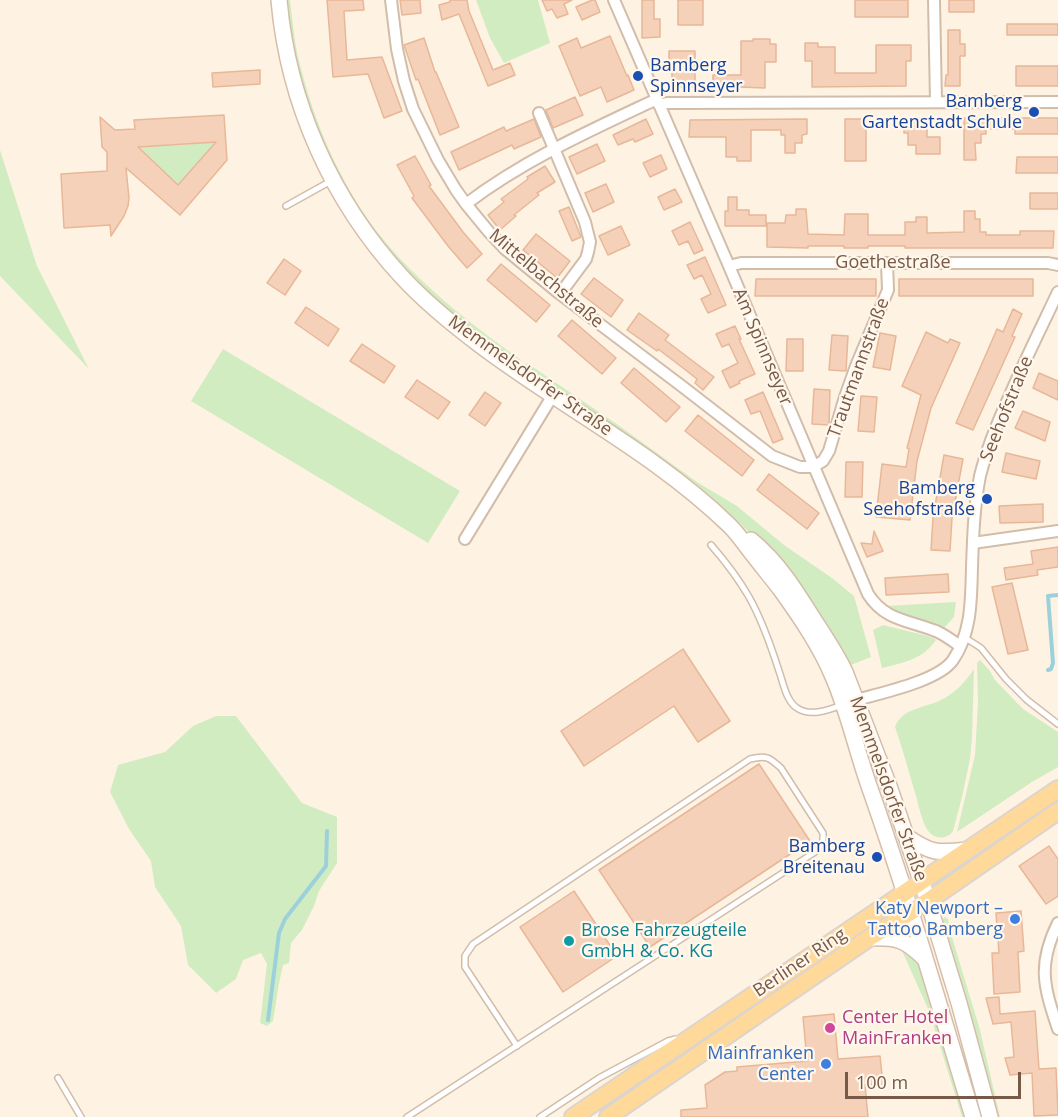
<!DOCTYPE html>
<html>
<head>
<meta charset="utf-8">
<style>
  body { margin:0 }
  #map { position:relative; width:1058px; height:1117px; overflow:hidden; background:#fef3e3; font-family:"Open Sans",sans-serif }
  canvas { display:block }
  .scale { position:absolute; left:845px; top:1072px; width:176px; height:27px; box-sizing:border-box; border:3px solid #775947; border-top:0; padding-left:8px; font-size:18px; line-height:21px; white-space:nowrap; color:#775947; -webkit-text-stroke:4px #fff7eb; paint-order:stroke }
</style>
</head>
<body>
<div id="map">
<canvas width="1058" height="1117"></canvas>
<div class="scale">100 m</div>
</div>
<script>
const ctx = document.querySelector('canvas').getContext('2d');
ctx.lineJoin = 'round';
function paint(path, color) { ctx.fillStyle = color; ctx.fill(path, 'evenodd'); }
function trace(path, color, width, dash) { ctx.strokeStyle = color; ctx.lineWidth = width; ctx.lineCap = dash ? 'butt' : 'round'; ctx.setLineDash(dash || []); ctx.stroke(path); }
function label(font, color, halo, rows, align = 'center') {
  ctx.font = font + ' "Open Sans",sans-serif'; ctx.lineWidth = 4.5; ctx.setLineDash([]); ctx.textBaseline = 'middle'; ctx.strokeStyle = halo; ctx.fillStyle = color; for (const [text, x, y, turn = 0] of rows) {
    ctx.save(); ctx.translate(x, y); ctx.rotate((+turn || 0) * Math.PI / 180); ctx.textAlign = isNaN(turn) ? turn : align; if (halo) ctx.strokeText(text, 0, 0); ctx.fillText(text, 0, 0); ctx.restore();
  }
}
paint(new Path2D(`
  M286,0H290C293,24 295,49 302,72C316,127 341,183 375,229C415,281 468,322 521,360L519,363C483,337 447,311 415,280C351,218 308,129 291,41C289,27 288,14 286,0Z
  M476,0H538L550,43L504,63L490,38Z
  M216,142L178,185L138,147Z
  M0,150L37,266L89,369L0,276Z
  M223,349L460,491L428,543L191,401Z
  M527,363L621,427L697,482L737,506L784,545L832,578L854,596L871,657L848,666L782,566L739,522L696,484L656,455L524,366Z
  M956,602L954,617L945,627C926,623 900,621 886,606Z
  M883,625L932,637L936,640C922,660 905,662 882,668L873,630Z
  M980,660L990,671L995,680L1023,709L1058,732V767L1032,782L957,832L975,755L978,703L977,663Z
  M974,669L972,738L970,759L962,797L953,831C948,839 936,840 929,832C922,823 919,807 916,796C909,773 903,750 895,727C902,707 927,708 943,699C957,691 965,682 974,669Z
  M216,716H236L302,803L337,817V863L319,891L314,906L302,930L291,943L289,963L283,965L279,983L273,1021L267,1026L260,1023L267,964L261,953L243,960L236,979L216,993L188,965L181,926L155,887L151,861L129,829L110,792L118,765L165,752L193,726Z
  M945,917L948,919L952,937L980,1030L1000,1117H996L982,1056L942,920Z
  M903,948L918,963L966,1117H962L929,1011L903,953Z`), '#d2ecc1');
trace(new Path2D(`
  M1048,670L1051,669L1053,663L1048,596L1058,595
  M268,1020L279,933L285,919L326,866L327,831`), '#9cd1db', 4);
const building = new Path2D(`
  M327,0H363L364,10L344,11L347,60L382,57L402,111L384,118L368,74L333,77Z
  M400,0H420L421,13L402,15Z
  M450,0H467L469,11L493,70L510,63L515,75L488,86L459,14L442,20L439,5L450,2Z
  M542,0H572L564,4L568,14L557,18L552,9L547,11Z
  M592,0H595L600,12L582,20L576,7Z
  M642,0H654V19H660V37L642,38Z
  M678,0H703V25H678Z
  M855,0H908V17H855Z
  M949,0H974V12H949Z
  M1007,24H1058V35H1007Z
  M948,30H960V44H965V56H960V86H945L946,75H948Z
  M610,36L627,76L628,75L634,90L607,102L601,87L580,96L559,46L577,38L581,48Z
  M424,38L435,72H436L459,127L440,135L418,79L416,80L404,45Z
  M753,39H770V44H776V62H765V88L713,86V75H741V41H753Z
  M805,43H818V47H835V73H876V45H911V61H906V86L812,87V61H805Z
  M669,51H695V87H672V63H669Z
  M1016,66H1058V86H1016Z
  M260,70V84L213,87L212,73Z
  M575,97L583,115L553,128L546,110Z
  M224,115L227,160L180,215L126,168L129,198L128,206L124,216L111,236L110,225L64,228L61,174L107,171V152L102,147L100,117L115,130L135,129L134,120ZM216,142L178,185L138,147Z
  M927,118V137H940V154H916V145H908V133H904V119Z
  M964,118H1058V134H1015V129H986V134H981V143H975L976,160H964Z
  M534,119L541,137L514,149L512,145L459,170L451,152L504,127L506,131Z
  M646,119L653,134L635,142L633,139L618,145L613,135Z
  M807,119V134L802,135V143H795V153H785V135H781V130H751V161H737V157H726V137H689L690,120Z
  M845,119H866V161H845Z
  M597,144L605,161L577,174L569,157Z
  M661,155L667,169L650,177L643,163Z
  M415,156L431,185L429,186L463,232L482,254L467,268L448,246L412,198L414,196L397,165Z
  M1017,157H1058V173H1016Z
  M545,166L555,182L537,193L539,195L514,215L516,216L500,230L488,215L504,202L501,199L528,179L527,177Z
  M606,184L614,202L593,212L585,193Z
  M675,189L682,202L664,210L658,197Z
  M1030,193H1058V209H1030Z
  M728,197H737V210H749V215H766V226H725V211H728Z
  M569,207L581,237L572,241L559,211Z
  M796,209H806L808,234L844,235L845,214H868V235H905V222H916V217H927V233L964,232V211H975V219H980V232H986V235H1020V231H1054L1053,248H905V246H868V248H844V246H808V248L767,247V223H785L786,215H796Z
  M690,222L703,250L694,254L688,241L679,245L672,231Z
  M621,226L630,245L608,255L599,236Z
  M536,234L570,261L557,278L523,250Z
  M705,257L726,305L708,313L701,299L711,294L702,275L694,279L687,265Z
  M284,259L301,271L285,295L267,283Z
  M501,264L550,305L536,322L487,280Z
  M594,278L623,300L611,317L581,294Z
  M756,279H876V296H755Z
  M899,279H1033V296H899Z
  M306,307L339,329L328,346L295,323Z
  M1013,309L1022,314L1012,336L1015,337L973,430L956,423L997,329L1003,332Z
  M639,313L669,335L665,340L714,377L703,390L695,383L697,379L683,368L658,349L657,351L627,330Z
  M572,320L616,358L602,374L558,336Z
  M735,326L741,339H739L755,374L739,381L740,383L730,388L722,371L738,363L729,344L722,347L716,334Z
  M926,332L948,343L950,339L960,343L931,408L917,461L910,520L876,517L882,464L906,467L909,449L907,448L921,395L902,386Z
  M880,333L896,336L890,370L873,367Z
  M832,335L848,336L846,371L829,370Z
  M787,339H803V371H786Z
  M362,344L395,366L384,383L350,361Z
  M634,368L680,407L666,422L621,383Z
  M1039,373L1058,381V400L1033,388Z
  M417,380L450,402L438,419L405,397Z
  M814,389L830,390L829,425L812,424Z
  M485,392L501,403L485,426L469,415Z
  M763,392L783,439L773,443L760,411L751,414L745,400Z
  M861,396L877,397L874,432L858,431Z
  M1023,411L1050,422L1045,441L1015,428Z
  M698,415L754,460L742,476L685,431Z
  M1006,453L1040,461L1036,479L1002,472Z
  M944,455L963,459L952,518L950,551L931,550L933,517Z
  M846,462H863L862,497H845Z
  M769,474L819,513L807,529L757,490Z
  M1043,504V522L1000,523L999,506Z
  M874,531L883,551L867,557L861,543L872,544Z
  M1058,547V567L1037,570L1038,575L1006,580L1004,568L1033,564L1031,551Z
  M948,574L949,592L886,595L885,578Z
  M1012,583L1028,650L1008,654L992,587Z
  M683,649L730,721L698,742L674,706L584,766L561,731Z
  M759,764L810,841L650,947L599,870Z
  M1049,846L1058,859V896L1046,904L1019,866Z
  M574,891L617,956L563,992L520,927Z
  M1021,911L1024,951L1018,952L1020,992L994,994L992,953H999L996,913Z
  M999,997L1000,1014L1035,1011L1039,1069L1056,1068L1058,1115L1034,1116L1032,1073L1010,1075L1005,1058L1014,1057L1011,1022L993,1024L986,998Z
  M834,1014L838,1059L880,1056L883,1084L865,1085L868,1117H681V1110L707,1108L705,1085L725,1072L737,1071V1067L807,1061L803,1017Z`);
paint(building, '#f5d1b9');
trace(building, '#e8b798', 1.5);
const lane = new Path2D(`
  M286,206L331,181
  M711,545C725,561 738,578 749,597C762,620 771,646 779,671C783,682 786,701 797,708C810,717 829,710 842,705
  M964,637L981,648L1006,679L1027,700L1058,724
  M58,1078L81,1117
  M407,1117L815,852C821,846 824,843 823,833L781,768C769,757 766,755 750,759L473,944L465,956V967L517,1046
  M540,1117L599,1078L668,1041L676,1039`);
const street = new Path2D(`
  M391,0L397,49L404,81L413,109L438,160L456,190L466,204L489,232L505,249L560,294L683,387L772,456L800,467H813
  M614,0L729,266L868,594C885,621 909,620 936,631C945,635 953,641 960,646
  M934,0L936,102
  M659,105L667,103L1058,102
  M539,113L585,222L590,242L588,252L586,259L560,294
  M466,204C524,160 591,130 657,99
  M729,266L741,263H1048L1058,265
  M813,467L823,461L829,451L845,397L856,366L888,290L887,263
  M465,539L553,395
  M973,543L1058,531
  M849,702C876,694 938,682 953,660C972,632 971,599 972,567C973,537 974,506 980,476C987,448 998,421 1010,395C1025,360 1042,326 1058,292
  M1058,923C1037,965 1044,987 1058,1029`);
const secondary = new Path2D(`
  M279,0C288,103 332,201 402,277C425,302 452,324 480,345C562,407 655,453 730,526C738,534 744,543 751,552C761,565 771,577 781,590C801,618 821,647 834,679C848,712 856,748 868,783C907,893 939,1005 973,1117
  M751,540C778,562 796,591 814,620C825,637 836,653 845,672L889,786L928,901L959,1003L990,1117
  M906,836C931,854 938,853 968,850
  M869,938C897,937 905,939 925,959`);
const primary = new Path2D(`
  M573,1117L1058,789
  M608,1117L869,938L928,901L1058,811`);
trace(lane, '#d2bdab', 8);
trace(street, '#d2bdab', 14);
trace(secondary, '#d5bda9', 18);
trace(primary, '#dcd4cf', 20);
trace(lane, '#fff', 5);
trace(street, '#fff', 10);
trace(secondary, '#fff', 15);
trace(primary, '#ffd999', 16);
for (const [x, y, r, color] of [
  [638,76,6,"#1a4fb4"],
  [1034,112,6,"#1a4fb4"],
  [987,499,6,"#1a4fb4"],
  [877,857,6,"#1a4fb4"],
  [1015,919,6,"#3f7fe0"],
  [569,941,6,"#0f9aa8"],
  [830,1028,6,"#d1479c"],
  [826,1064,6,"#3f7fe0"]
]) { const dot = new Path2D(); dot.arc(x, y, r, 0, 2 * Math.PI); ctx.fillStyle = color; ctx.fill(dot); trace(dot, '#fff7eb', 2); }
label('18px', '#164399', '#fff7eb', [
  ["Bamberg",650,66,"left"],
  ["Spinnseyer",650,87,"left"],
  ["Bamberg",1022,102],
  ["Gartenstadt Schule",1022,123],
  ["Bamberg",975,489],
  ["Seehofstraße",975,510],
  ["Bamberg",865,847],
  ["Breitenau",865,868]
], 'right');
label('18px', '#775947', '#fff7eb', [
  ["Goethestraße",893,263],
  ["Mittelbachstraße",546,279,40],
  ["Am Spinnseyer",762,347,67],
  ["Trautmannstraße",859,368,-70],
  ["Memmelsdorfer Straße",530,376,35],
  ["Seehofstraße",1007,409,-68],
  ["Memmelsdorfer Straße",888,789,70],
  ["Berliner Ring",800,963,-34]
]);
label('18px', '#366cbe', '#fff7eb', [
  ["Katy Newport –",1003,909],
  ["Tattoo Bamberg",1003,930],
  ["Mainfranken",814,1054],
  ["Center",814,1075]
], 'right');
label('18px', '#0d838f', '#fff7eb', [
  ["Brose Fahrzeugteile",581,931],
  ["GmbH & Co. KG",581,952]
], 'left');
label('18px', '#b23c85', '#fff7eb', [
  ["Center Hotel",842,1018],
  ["MainFranken",842,1039]
], 'left');
</script>
</body>
</html>
